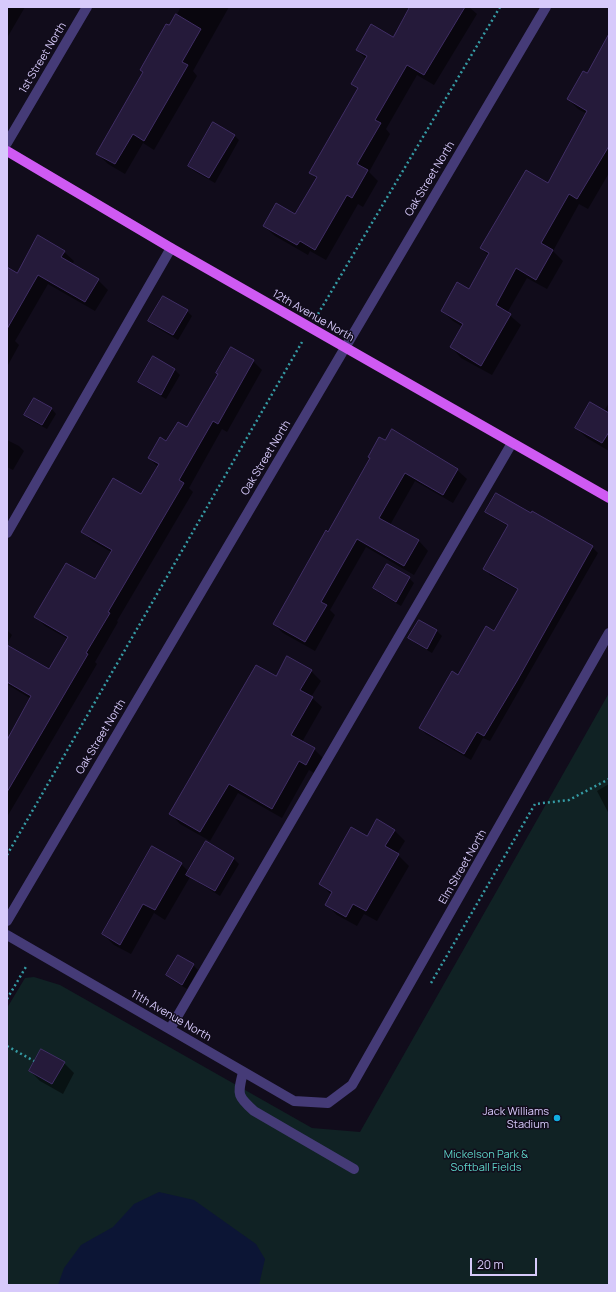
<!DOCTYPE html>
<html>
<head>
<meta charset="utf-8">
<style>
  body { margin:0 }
  #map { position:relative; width:616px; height:1292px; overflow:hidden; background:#110c1b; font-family:Manrope,sans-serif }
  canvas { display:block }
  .frame { position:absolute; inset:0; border:8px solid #d7cafb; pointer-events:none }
  .scale { position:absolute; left:470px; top:1258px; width:67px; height:18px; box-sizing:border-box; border:2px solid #d7cafb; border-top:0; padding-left:5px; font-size:12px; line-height:14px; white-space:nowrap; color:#d7cafb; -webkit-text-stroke:3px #110c1b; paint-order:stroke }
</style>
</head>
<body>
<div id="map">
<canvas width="616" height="1292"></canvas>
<div class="frame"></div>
<div class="scale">20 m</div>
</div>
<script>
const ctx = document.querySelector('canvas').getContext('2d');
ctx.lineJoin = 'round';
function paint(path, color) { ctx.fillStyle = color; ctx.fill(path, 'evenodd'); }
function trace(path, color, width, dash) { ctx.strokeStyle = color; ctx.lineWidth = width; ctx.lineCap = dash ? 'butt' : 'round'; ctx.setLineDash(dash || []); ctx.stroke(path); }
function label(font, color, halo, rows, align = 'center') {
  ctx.font = font + ' Manrope,sans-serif'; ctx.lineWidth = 3; ctx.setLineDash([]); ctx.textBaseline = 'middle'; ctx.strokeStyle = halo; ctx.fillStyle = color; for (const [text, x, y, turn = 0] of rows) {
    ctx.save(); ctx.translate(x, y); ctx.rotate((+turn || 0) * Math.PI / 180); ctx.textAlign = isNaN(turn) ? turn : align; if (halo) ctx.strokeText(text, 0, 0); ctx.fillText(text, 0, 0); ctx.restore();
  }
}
paint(new Path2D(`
  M609,693V1285H7V1008L25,978L34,977L60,985L312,1128L360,1132Z`), '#102224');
paint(new Path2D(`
  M159,1192L194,1200L256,1244L265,1259L259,1285H58L64,1268L81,1245L113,1227L134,1204Z`), '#0c1535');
paint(new Path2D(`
  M7,7H25L7,38Z
  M181,7H229L193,71L197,76L154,150L143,143L125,174L108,164L98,154Z
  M410,7H469L477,14L434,85L417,75L386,129L390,134L369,172L378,181L363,207L358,204L326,260L310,251L308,255L275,236L264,226L296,216L317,179L310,173L358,89L352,84L366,59L357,50L393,38Z
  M609,36V173L588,209L579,204L553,251L563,261L547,289L527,278L507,313L521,325L492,375L461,358L451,347L463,327L453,321L442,311L469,291L489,256L481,248L548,184L587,114L578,109L568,99L587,74Z
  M234,135L239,140L215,183L194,171L189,166Z
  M64,252L74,261L72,265L98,280L108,290L95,311L48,284L15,341L19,345L8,365L7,364V277L17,274Z
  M187,311L192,316L178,340L154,326L149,321Z
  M231,349L253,361L262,370L227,432L222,429L189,488L193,492L117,621L118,622L95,662L97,664L7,817V741L31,699L7,684V667L50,671L68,639L45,626L36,617L95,581L111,552L92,541L83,532L142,495L158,467L149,458L167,442L187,429L219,375L217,373Z
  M154,358L175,370L180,375L166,399L145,387L140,382Z
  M609,403V451L587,438L576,428L604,411Z
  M51,408L56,414L47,429L30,420L25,415Z
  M7,440L19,446L24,451L13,470L7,467Z
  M386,442L457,470L467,479L453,503L415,481L390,525L419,541L428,551L414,575L366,547L330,610L335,615L315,651L283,633L274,624Z
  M487,512L592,547L598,553L490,741L483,738L471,760L426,734L420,728L458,676L494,632L518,590L490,575L485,569L508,526L492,517Z
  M387,566L409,578L414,583L401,606L379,593L374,588Z
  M420,621L437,631L442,636L432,653L415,643L410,638Z
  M7,630L12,635L7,644Z
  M311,671L321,681L311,697L322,707L302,742L314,749L324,759L316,774L309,770L282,818L238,793L210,841L180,824L171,814L276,677Z
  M609,784V814L597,791Z
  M394,830L405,841L397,854L409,866L377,921L364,914L357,926L337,915L326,904L332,895L320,884L367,838Z
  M234,859L239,864L220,896L190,877L165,920L154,913L131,954L114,945L103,934L181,864L189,872Z
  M193,965L198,970L187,989L172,980L167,975Z
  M64,1063L74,1073L63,1094L40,1081L30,1071Z`), '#0007');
const building = new Path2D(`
  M410,7H465L424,75L407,65L375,120L381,123L357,164L368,170L352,198L347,195L315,250L300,241L297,245L263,226L276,203L295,214L317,177L309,173L358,88L351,84L367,56L356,50L371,24L393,37Z
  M176,14L201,29L182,62L188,65L144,141L133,134L115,164L96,154L143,72L140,70L166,24L169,25Z
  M609,34V146L577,199L569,194L541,243L553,250L536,280L516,268L496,305L511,314L481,366L450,347L463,324L441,311L457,282L469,289L489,253L480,248L526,170L548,183L587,111L567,99L583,71L587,73Z
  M213,122L235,135L209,178L188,166Z
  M38,235L65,251L61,257L99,279L85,302L38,275L7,329V267L17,273Z
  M163,296L188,310L173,335L148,321Z
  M231,347L254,360L218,424L213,421L179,480L184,483L108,612L110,613L86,653L88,654L7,792V740L31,696L7,682V645L49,669L68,637L34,617L66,563L95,579L112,550L81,532L113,478L141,494L159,464L148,458L160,437L166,441L178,422L187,427L218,374L216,373Z
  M153,356L175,369L161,395L138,382Z
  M34,398L52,408L42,425L24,415Z
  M590,402L609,413V432L602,443L575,428Z
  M392,429L458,469L443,495L405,473L379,518L419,540L404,566L357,539L321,602L327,605L305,642L273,624L326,530L328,532L370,458L368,457L379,437L385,440Z
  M496,493L531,513L532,511L593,546L517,681L484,736L477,732L464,754L419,728L452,671L458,675L486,626L494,631L518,589L483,569L508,525L485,512Z
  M387,564L410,577L396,602L373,588Z
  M419,620L437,630L427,649L408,638Z
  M287,656L312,670L300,690L313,697L291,735L315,748L306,765L299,761L272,809L229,784L200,832L169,814L256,665L276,676Z
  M377,819L395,830L385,846L399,854L366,911L353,904L346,917L325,905L332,892L319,884L351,827L367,836Z
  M206,841L234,858L215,891L186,875Z
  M152,846L182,863L155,910L143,904L120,945L102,934Z
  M178,955L194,964L182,985L166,975Z
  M41,1049L65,1062L52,1084L29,1071Z`);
paint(building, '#251a3a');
trace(building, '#402e65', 1);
trace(new Path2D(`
  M318,314L500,7
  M7,855L302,342
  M431,983L535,804L569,800L609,779
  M7,999L27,965
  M7,1046L34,1061`), '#359ba4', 2.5, [2, 3]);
trace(new Path2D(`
  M7,143L87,7
  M7,533L171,248
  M7,921L546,7
  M7,935L294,1101L328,1103L352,1085L609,633
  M170,1029L512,443
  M243,1072C238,1094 236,1095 254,1111L354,1169`), '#453b77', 10);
trace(new Path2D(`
  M7,151L171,248L609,498`), '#cf5af3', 10);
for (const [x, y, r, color] of [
  [557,1118,4,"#11aee0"]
]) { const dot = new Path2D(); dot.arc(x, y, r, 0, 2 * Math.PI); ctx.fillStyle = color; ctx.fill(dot); trace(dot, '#110c1b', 1.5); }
label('11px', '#d7cafb', '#110c1b', [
  ["1st Street North",43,58,-59],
  ["Oak Street North",430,179,-59],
  ["12th Avenue North",313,316,30],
  ["Oak Street North",266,458,-59],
  ["Oak Street North",101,737,-59],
  ["Elm Street North",463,867,-60],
  ["11th Avenue North",171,1016,30]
]);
label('11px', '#d7cafb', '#110c1b', [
  ["Jack Williams",549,1112],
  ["Stadium",549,1125]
], 'right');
label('11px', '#5dd4c7', '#110c1b', [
  ["Mickelson Park &",486,1155],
  ["Softball Fields",486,1168]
]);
</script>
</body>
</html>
